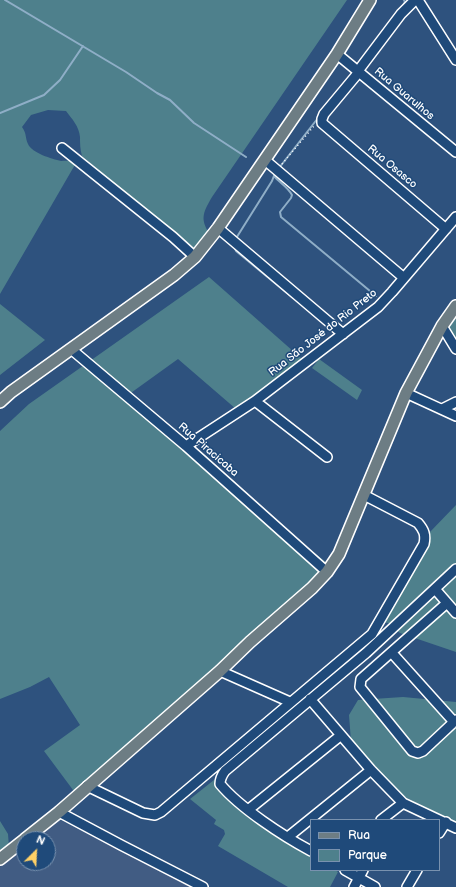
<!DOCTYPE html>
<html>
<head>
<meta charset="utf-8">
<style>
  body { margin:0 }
  #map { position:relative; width:456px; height:887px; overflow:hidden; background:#2e527e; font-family:"Balsamiq Sans",sans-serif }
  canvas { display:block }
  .legend { position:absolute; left:310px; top:819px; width:130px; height:52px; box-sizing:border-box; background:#1f4a7a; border:1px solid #7992af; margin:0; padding:5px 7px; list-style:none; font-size:12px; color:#fff }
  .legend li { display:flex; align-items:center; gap:8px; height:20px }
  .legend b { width:20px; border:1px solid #7992af }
  .north { position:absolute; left:16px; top:831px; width:40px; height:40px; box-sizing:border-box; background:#1f4a7a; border:1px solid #7992af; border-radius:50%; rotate:24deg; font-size:11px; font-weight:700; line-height:16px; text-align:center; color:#fff }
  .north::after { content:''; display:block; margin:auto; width:14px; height:18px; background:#ffd166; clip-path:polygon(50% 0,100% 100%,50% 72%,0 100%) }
</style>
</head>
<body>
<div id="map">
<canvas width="456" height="887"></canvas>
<ul class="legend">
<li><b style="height:5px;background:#6d7d84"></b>Rua</li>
<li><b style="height:11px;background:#4e808c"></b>Parque</li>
</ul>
<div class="north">N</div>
</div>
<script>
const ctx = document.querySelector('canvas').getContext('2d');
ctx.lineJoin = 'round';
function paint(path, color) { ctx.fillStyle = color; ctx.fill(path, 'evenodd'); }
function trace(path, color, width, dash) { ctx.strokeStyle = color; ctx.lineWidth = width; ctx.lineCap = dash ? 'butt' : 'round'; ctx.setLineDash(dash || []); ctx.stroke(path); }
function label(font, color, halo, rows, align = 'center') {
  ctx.font = font + ' "Balsamiq Sans",sans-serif'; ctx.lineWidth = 3; ctx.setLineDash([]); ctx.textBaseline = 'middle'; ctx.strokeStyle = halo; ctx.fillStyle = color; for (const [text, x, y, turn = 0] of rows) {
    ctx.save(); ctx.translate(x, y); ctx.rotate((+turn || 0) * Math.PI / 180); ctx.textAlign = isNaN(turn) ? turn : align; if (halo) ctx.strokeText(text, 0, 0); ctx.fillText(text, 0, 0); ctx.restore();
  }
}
paint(new Path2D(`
  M60,820L191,887H0V863L24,846V863H48V839H34Z`), '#415c83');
paint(new Path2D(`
  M0,0H347L212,197C202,214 200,220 211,236L193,250L82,156C80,149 80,143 80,137C79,126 72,119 66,111L48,110L31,115L22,127C27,134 25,138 28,144C32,153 52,159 61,161C66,161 71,160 76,163L0,294Z
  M209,277L302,359L236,409L178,359L128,395L258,508L327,563L309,592L76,794L44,751L80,725L49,677L30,687L0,699V431L29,404Z
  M0,304L45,340L0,375Z
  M456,308V341L454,342L447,324Z
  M319,359L362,390L357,400L312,368Z
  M456,505V652L400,633L396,630L395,624L382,622L399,597L426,546L429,533Z
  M403,697L456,702V823L401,795L351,741L349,715L358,700Z
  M214,780C217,784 219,789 222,793C245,816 283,842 311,857V870H335L338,872L330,887H288L218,846L225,834L224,830L214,824L216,820L190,799Z
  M0,821L8,834L9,847L0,854Z`), '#4e808c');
trace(new Path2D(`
  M5,0L126,72L157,93L170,100L194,123L246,157
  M402,7L405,2L404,0
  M0,113L44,95L60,80L83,46
  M279,168L318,118
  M274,176C279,182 289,188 292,195L291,198L280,212L281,217L376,296
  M235,240L272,181L275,173
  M234,246L236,251L293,298`), '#8faec7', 2);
const minor = new Path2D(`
  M418,0L456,60
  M337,54L456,152
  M358,71L401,14L415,0
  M359,72L324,114L322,119V123L446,229
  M62,148L173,237L195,257
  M265,160L404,278
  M218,228L343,334
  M442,326L456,349
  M71,349L186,446L327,572
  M406,393L456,416
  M255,401L327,457
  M442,409L456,402
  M186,446L255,401L378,307L392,292L456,217
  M435,589L456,613
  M447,603L361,679L360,687L412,751L418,753L423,751L456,720
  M392,653L454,722
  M220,671L290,702
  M310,699L371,770L403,803L456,828
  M87,786L143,813L155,815L161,812L372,634L424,544C426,535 424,530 418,523L364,495
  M248,810L340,736
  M59,812L121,845L203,887
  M381,820L403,803
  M439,833L446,822
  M288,837L371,770
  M311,851C283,836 240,808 220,784C220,778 222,775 225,771L366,653L456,569
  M345,870L375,887
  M354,887L363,870
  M407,887L417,870`);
const major = new Path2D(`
  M0,402L11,392L174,275L195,257L218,228L337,54L370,0
  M25,839L59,812L220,671L250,642L312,588L327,572L339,554L406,393L442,326L456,306
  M0,859L24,840`);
trace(minor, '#fff', 12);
trace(major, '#fff', 14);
trace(new Path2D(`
  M282,164L314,126`), '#fff', 1.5, [1, 3]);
trace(minor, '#1f4a7a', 9);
trace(major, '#6d7d84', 11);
label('11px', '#fff', '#1f4a7a', [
  ["Rua Guarulhos",404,94,40],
  ["Rua Osasco",392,167,40],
  ["Rua São José do Rio Preto",323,333,-38],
  ["Rua Piracicaba",208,450,41]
]);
</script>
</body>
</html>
